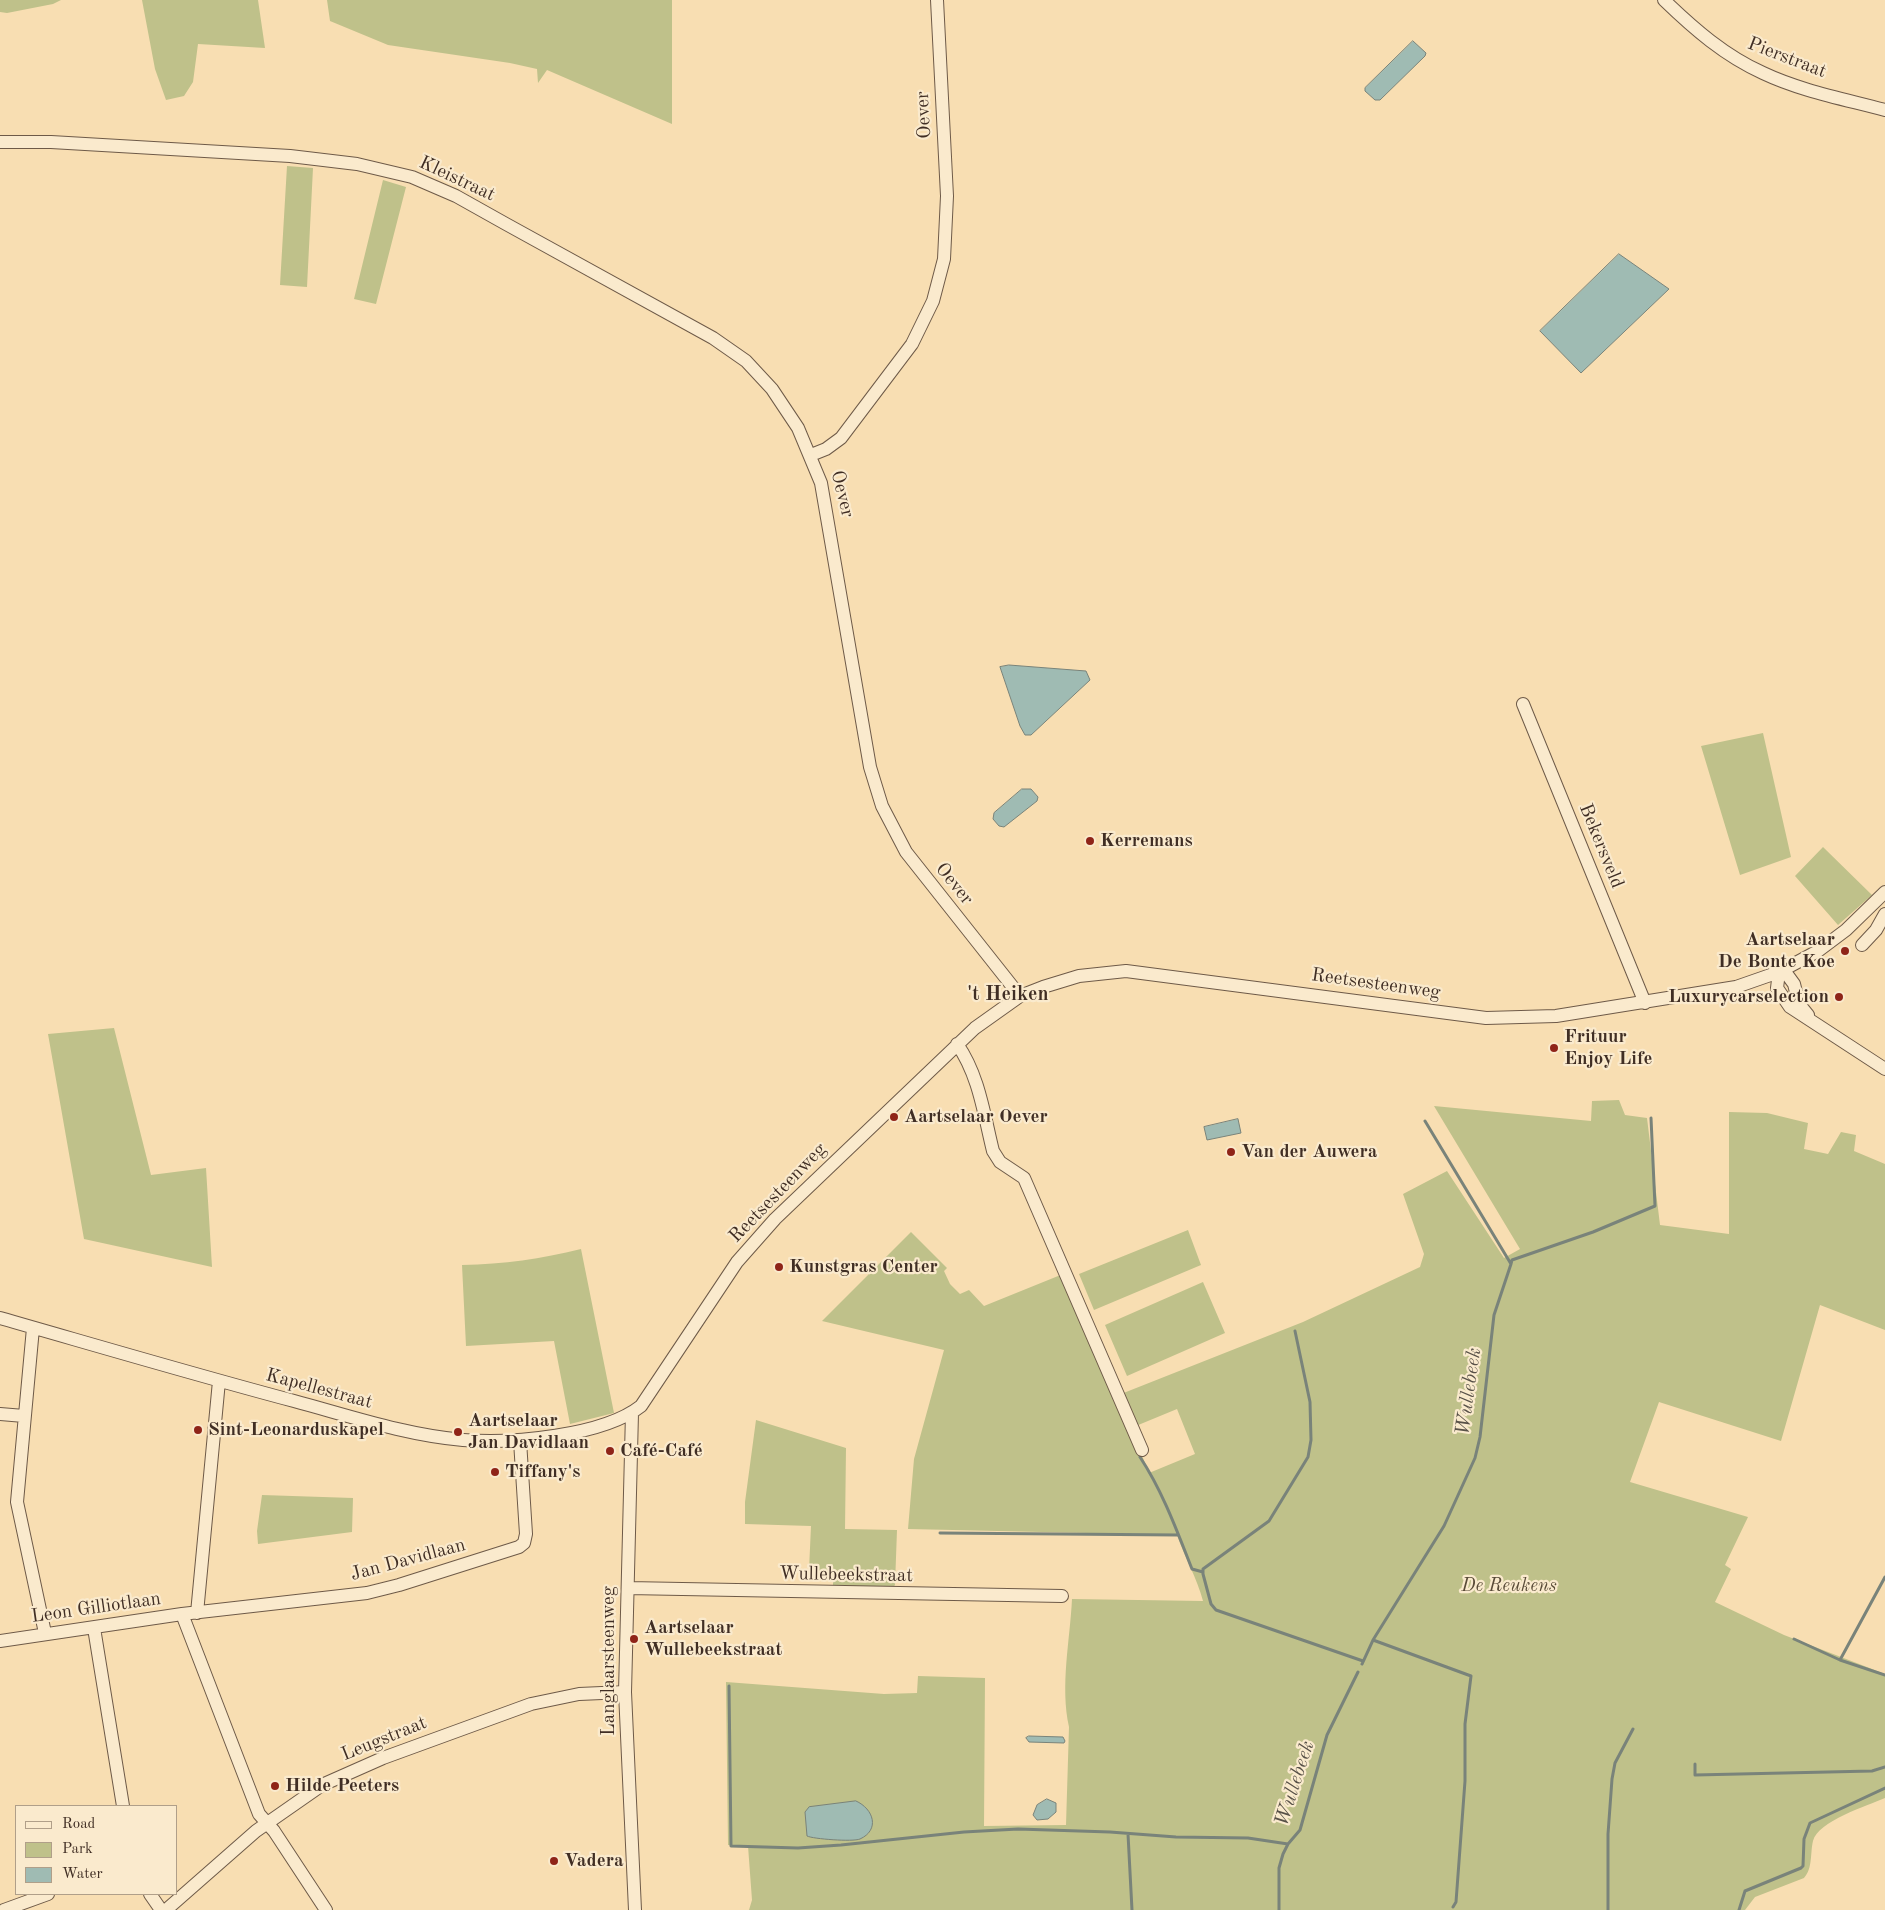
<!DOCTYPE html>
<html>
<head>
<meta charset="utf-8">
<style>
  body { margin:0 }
  #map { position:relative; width:1885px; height:1910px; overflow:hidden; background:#f8deb2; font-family:"Old Standard TT",serif }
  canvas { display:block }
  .legend { position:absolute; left:15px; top:1805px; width:162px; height:90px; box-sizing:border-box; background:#faeacd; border:1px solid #b09f89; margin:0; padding:6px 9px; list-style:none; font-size:15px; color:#402e24 }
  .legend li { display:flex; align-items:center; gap:10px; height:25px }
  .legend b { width:25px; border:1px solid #b09f89 }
</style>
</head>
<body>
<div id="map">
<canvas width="1885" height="1910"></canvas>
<ul class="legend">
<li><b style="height:6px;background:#faeacd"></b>Road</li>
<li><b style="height:14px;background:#bfc18a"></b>Park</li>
<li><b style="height:14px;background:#9fbbb3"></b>Water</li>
</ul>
</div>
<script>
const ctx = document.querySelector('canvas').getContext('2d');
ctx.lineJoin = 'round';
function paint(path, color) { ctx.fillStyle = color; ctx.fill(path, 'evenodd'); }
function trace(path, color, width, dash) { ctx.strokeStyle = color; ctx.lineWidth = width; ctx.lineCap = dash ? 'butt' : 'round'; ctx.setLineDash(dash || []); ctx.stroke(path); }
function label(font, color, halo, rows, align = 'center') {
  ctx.font = font + ' "Old Standard TT",serif'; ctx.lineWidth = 4.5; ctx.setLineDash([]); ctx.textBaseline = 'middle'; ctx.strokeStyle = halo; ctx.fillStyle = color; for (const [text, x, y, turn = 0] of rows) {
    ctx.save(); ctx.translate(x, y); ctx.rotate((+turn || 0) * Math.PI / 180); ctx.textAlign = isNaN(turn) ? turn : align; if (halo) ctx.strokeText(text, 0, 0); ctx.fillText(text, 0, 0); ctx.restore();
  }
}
paint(new Path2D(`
  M0,0H61L53,4L7,13L0,12Z
  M142,0H258L265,48L198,44L193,82L184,96L166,100L155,69Z
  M327,0H672V124L547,70L538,83L537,69L510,63L388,45L330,21Z
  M287,166L313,168L307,287L280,285Z
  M383,180L406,187L376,304L354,299Z
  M1763,733L1791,857L1740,875L1701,746Z
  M1823,847L1872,895L1838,925L1795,876Z
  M114,1028L151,1175L206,1168L212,1267L84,1239L48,1034Z
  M1619,1100L1625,1115L1647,1118L1660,1225L1729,1234V1112L1767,1113L1808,1123L1804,1149L1828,1154L1841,1132L1856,1135L1854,1151L1885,1164V1330L1820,1305L1781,1441L1659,1402L1630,1482L1748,1517L1725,1565L1731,1569L1715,1602L1784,1635L1885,1674V1798C1867,1806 1818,1821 1813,1841C1810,1853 1813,1868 1804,1878L1755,1897L1745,1910H749L752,1900L748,1846L728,1845L726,1682L884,1694L917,1693L918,1676L985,1678L984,1826L1066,1825L1069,1727C1060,1685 1070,1641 1072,1599L1203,1601C1197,1578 1185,1558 1177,1535L908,1529L914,1459L944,1350L822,1321L911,1232L947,1268L944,1271L950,1284L960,1294L969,1290L984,1306L1068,1272L1121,1394L1303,1322L1420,1267L1424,1254L1403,1194L1447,1171L1504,1258L1520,1249L1434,1106L1591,1121L1592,1101ZM1177,1409L1195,1454L1149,1473L1131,1428Z
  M1188,1230L1201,1265L1094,1310L1079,1274Z
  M581,1249L614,1413L570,1424L554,1341L466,1346L462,1265C504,1264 541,1259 581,1249Z
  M1203,1282L1225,1333L1127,1376L1105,1325Z
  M756,1420L846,1448L845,1529L897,1530L895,1585L892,1589L833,1590V1576L812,1574L809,1570L811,1526L745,1524V1502Z
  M262,1495L353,1498L352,1532L258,1544L257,1531Z`), '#bfc18a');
const water = new Path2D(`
  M1413,41L1426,53L1425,56L1380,100H1375L1365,91V88Z
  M1619,254L1669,289L1581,373L1540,331Z
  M1009,665L1086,671L1090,680L1031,735H1025L1020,726L1000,667Z
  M1022,789H1031L1038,797L1037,801L1004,827L999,826L993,819L994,813Z
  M1238,1119L1241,1133L1207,1140L1204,1127Z
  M1029,1736L1063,1737L1065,1741L1064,1743L1029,1742L1026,1738Z
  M1047,1799L1056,1803V1812L1048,1819L1037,1820L1033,1815L1037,1805Z
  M856,1801C874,1809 880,1830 860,1839C853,1842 813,1839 807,1836L805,1812L809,1807Z`);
paint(water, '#9fbbb3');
trace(water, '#79837a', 1);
trace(new Path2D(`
  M1511,1264L1512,1260L1593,1232L1655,1206L1651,1118
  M1295,1331L1310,1402L1311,1440L1308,1457L1269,1521L1203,1569V1574L1211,1604L1216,1610L1363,1661
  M1140,1457C1163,1492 1177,1531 1192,1569L1203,1572
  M940,1533L1178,1535
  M1794,1639L1840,1660L1885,1675
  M1373,1640L1471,1676L1465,1724V1781L1456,1902L1453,1907
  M1840,1660L1885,1577
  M1362,1664L1373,1640L1444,1526L1475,1458L1480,1437L1494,1315L1511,1264L1425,1121
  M729,1686L731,1846L798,1848L841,1845L964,1832L1018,1829L1110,1832L1176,1837L1248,1838L1288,1844
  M1695,1764V1775L1872,1771L1885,1767
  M1128,1834L1132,1910
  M1279,1910V1868L1283,1854L1288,1844L1300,1830L1327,1735L1358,1672
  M1608,1910V1834L1612,1779L1615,1763L1633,1729
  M1739,1910L1745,1891L1801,1868L1803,1866L1804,1839L1810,1823L1885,1788`), '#79837a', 3);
const minor = new Path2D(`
  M1664,0C1694,29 1725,56 1763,73C1801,91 1844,99 1885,110
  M0,142H51L290,156L357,164L412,177L456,196L506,224L713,338L746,361L772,389L798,428L821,483L870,767L882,806L906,852L1020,996
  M811,455L826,449L841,438L912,344L933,301L944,259L947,196L937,0
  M1523,704L1645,1003
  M1862,945L1876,930L1885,914
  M1783,969L1794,984L1799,1004L1808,1015
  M1779,972L1777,988L1790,1007L1885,1069
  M957,1044C979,1075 984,1115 993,1151L1000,1162L1024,1178L1142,1450
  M0,1318C98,1346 196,1375 294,1401C350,1416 405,1435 463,1440C511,1444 603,1436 641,1406L737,1262L775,1219L975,1028L1020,996L1043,987L1079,976L1126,971L1486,1018L1556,1016L1736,987L1779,972L1818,951L1846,930L1885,892
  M33,1328L17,1502L45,1633
  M632,1413L625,1692L635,1910
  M0,1414L24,1416
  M628,1588L1062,1596
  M197,1613L219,1381
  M182,1614L259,1814L274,1831L326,1910
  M94,1628L123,1806
  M0,1641L182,1614L367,1593L399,1585L519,1547L524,1543L526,1534L520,1441
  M150,1894L161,1910
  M4,1910L48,1894
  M166,1910L256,1831L322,1785L383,1758L531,1704L579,1694L625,1692`);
trace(minor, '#6e5a48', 14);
trace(minor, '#faeacd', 12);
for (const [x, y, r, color] of [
  [1090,841,5,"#8f2418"],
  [1845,951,5,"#8f2418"],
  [1839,997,5,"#8f2418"],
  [1554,1048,5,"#8f2418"],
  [894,1117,5,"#8f2418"],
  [1231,1152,5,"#8f2418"],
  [779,1267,5,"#8f2418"],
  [198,1430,5,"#8f2418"],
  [458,1432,5,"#8f2418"],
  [610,1451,5,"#8f2418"],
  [495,1472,5,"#8f2418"],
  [634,1639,5,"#8f2418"],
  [275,1786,5,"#8f2418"],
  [554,1861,5,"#8f2418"]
]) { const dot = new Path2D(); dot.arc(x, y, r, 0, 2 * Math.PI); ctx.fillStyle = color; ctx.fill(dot); trace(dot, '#faeacd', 2); }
label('19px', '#402e24', '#faeacd', [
  ["Pierstraat",1787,58,21],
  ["Oever",924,115,-93],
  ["Kleistraat",457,179,25],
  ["Oever",842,494,76],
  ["Bekersveld",1601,846,68],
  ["Oever",954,884,51],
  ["Reetsesteenweg",1376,984,8],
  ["Reetsesteenweg",778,1193,-46],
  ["Kapellestraat",319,1389,15],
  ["Jan Davidlaan",408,1560,-15],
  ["Wullebeekstraat",846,1575,1],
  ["Leon Gilliotlaan",96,1608,-8],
  ["Langlaarsteenweg",609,1661,-90],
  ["Leugstraat",384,1739,-22]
]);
label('bold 19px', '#402e24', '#faeacd', [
  ["Kerremans",1100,841],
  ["Aartselaar",1835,940,"right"],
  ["De Bonte Koe",1835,962,"right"],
  ["Luxurycarselection",1829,997,"right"],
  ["Frituur",1564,1037],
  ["Enjoy Life",1564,1059],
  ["Aartselaar Oever",904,1117],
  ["Van der Auwera",1241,1152],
  ["Kunstgras Center",789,1267],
  ["Aartselaar",468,1421],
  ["Jan Davidlaan",468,1443],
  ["Sint-Leonarduskapel",208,1430],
  ["Café-Café",620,1451],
  ["Tiffany's",505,1472],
  ["Aartselaar",644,1628],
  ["Wullebeekstraat",644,1650],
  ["Hilde Peeters",285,1786],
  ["Vadera",564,1861]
], 'left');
label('italic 19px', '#594b38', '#faeacd', [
  ["De Reukens",1509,1586]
]);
label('bold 20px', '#402e24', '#faeacd', [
  ["'t Heiken",1008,995]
]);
label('italic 20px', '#585148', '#faeacd', [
  ["Wullebeek",1469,1392,-82],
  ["Wullebeek",1295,1784,-72]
]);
</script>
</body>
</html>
